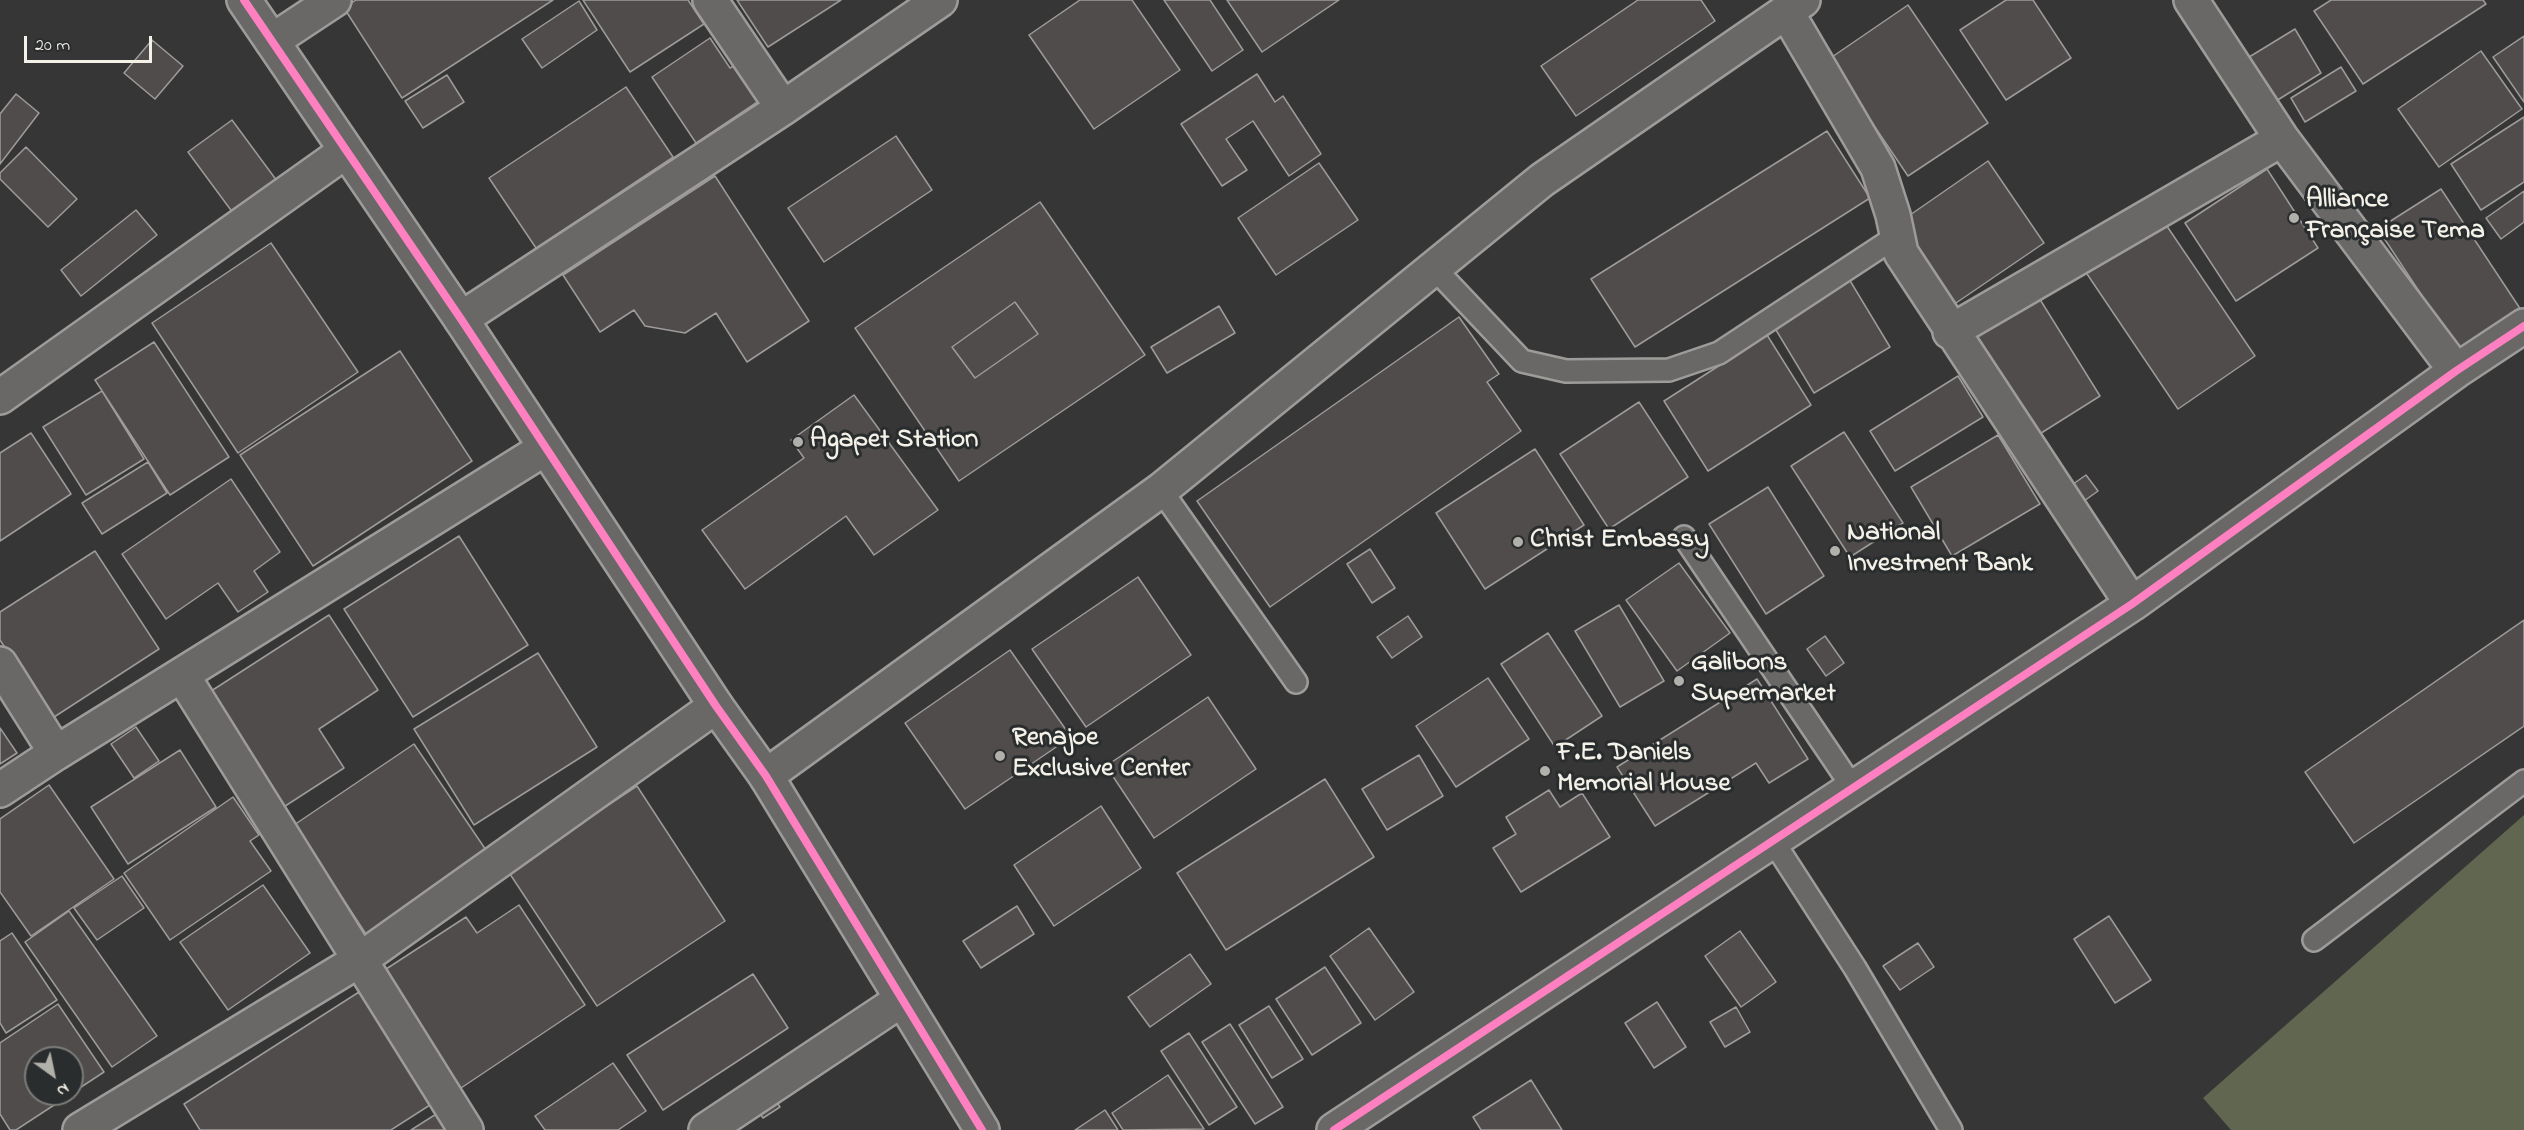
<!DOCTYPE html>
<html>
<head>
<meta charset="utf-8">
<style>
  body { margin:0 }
  #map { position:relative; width:2524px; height:1130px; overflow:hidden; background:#373636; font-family:"Indie Flower",sans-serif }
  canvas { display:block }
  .north { position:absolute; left:24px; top:1046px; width:60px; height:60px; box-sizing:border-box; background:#2a2d2e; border:2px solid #7b7b78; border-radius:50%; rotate:147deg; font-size:16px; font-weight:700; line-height:24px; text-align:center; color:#f4f1e8 }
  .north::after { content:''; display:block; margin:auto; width:21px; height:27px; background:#b2b0aa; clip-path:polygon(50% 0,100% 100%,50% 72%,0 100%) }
  .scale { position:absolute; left:24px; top:36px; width:128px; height:27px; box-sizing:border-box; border:3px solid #f4f1e8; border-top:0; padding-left:8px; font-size:18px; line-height:21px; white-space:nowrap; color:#f4f1e8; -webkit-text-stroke:4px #2a2d2e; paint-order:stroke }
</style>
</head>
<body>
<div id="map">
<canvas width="2524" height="1130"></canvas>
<div class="north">N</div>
<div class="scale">20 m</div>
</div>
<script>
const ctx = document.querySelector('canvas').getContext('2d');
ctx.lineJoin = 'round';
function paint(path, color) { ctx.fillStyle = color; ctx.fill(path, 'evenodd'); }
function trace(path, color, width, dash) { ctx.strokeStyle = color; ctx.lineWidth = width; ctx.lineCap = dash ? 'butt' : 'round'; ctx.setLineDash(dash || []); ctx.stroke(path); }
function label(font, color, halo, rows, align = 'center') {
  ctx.font = font + ' "Indie Flower",sans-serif'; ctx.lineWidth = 6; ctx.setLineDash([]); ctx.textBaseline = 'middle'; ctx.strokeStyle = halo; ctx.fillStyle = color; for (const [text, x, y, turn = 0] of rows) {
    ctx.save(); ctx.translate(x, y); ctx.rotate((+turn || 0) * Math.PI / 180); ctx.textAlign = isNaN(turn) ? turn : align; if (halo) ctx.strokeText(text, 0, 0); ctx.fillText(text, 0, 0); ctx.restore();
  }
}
paint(new Path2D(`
  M2524,815V1130H2231L2203,1098Z`), '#60664f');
const building = new Path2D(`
  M356,0H553L402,98L344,8Z
  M583,0H688L704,24L630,72Z
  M737,0H841L768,47Z
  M1080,0H1132L1180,70L1094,129L1029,35Z
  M1164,0H1210L1243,50L1212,71Z
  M1227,0H1339L1262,52Z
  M1638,0H1701L1715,21L1576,116L1541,66Z
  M2006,0H2033L2071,58L2006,100L1960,30Z
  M2331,0H2483L2486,4L2363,84L2314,11Z
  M579,1L597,30L542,68L522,39Z
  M1908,5L1988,123L1908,176L1829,59Z
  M2295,29L2321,73L2268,106L2241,62Z
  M2524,36V102L2493,57Z
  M710,38L730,68L736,65L760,100L696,143L652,77Z
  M152,40L183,66L155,99L124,73Z
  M2481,51L2522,109L2439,167L2398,109Z
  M2341,67L2356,91L2305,122L2291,98Z
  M1257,74L1275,102L1283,96L1321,154L1289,176L1253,121L1226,139L1247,170L1222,186L1181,124Z
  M447,75L464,102L423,128L405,101Z
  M626,87L673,157L536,248L489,178Z
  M16,94L39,113L0,164V114Z
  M2524,117V182L2481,210L2451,164Z
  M232,120L280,185L236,217L188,152Z
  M1827,131L1870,198L1635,347L1591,279Z
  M896,136L932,190L824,262L788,208Z
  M26,147L77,199L48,227L0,179V173Z
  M1988,161L2044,243L1953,305L1897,224Z
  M1319,163L1358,220L1276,275L1238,218Z
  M2267,169L2318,248L2236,301L2185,223Z
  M715,176L809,321L747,362L716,313L685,333L645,326L634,310L600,332L563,275Z
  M2441,189L2521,310L2459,352L2378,229Z
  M2524,191V222L2501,239L2486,218Z
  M1040,202L1145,355L959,481L855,328ZM1015,302L1038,334L975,378L952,347Z
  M136,210L157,235L81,296L61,270Z
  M2158,213L2255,356L2178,409L2081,265Z
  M271,243L358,372L238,453L152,323Z
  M1849,279L1890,347L1814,393L1773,325Z
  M2036,293L2100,396L2038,435L1973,333Z
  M1015,302L1038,334L975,378L952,347Z
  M1219,306L1235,333L1167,373L1151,347Z
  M1459,317L1499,374L1487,382L1521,431L1270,607L1197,501Z
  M1767,335L1811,405L1708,471L1664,401Z
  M154,342L229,457L170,495L95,380Z
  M400,351L472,461L313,566L240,455Z
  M1958,376L1983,417L1895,471L1870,431Z
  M102,391L144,459L86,495L43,427Z
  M854,395L938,510L874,555L846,516L745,589L702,530L804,458L791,440Z
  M1639,402L1688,477L1609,529L1560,454Z
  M1844,432L1903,523L1850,557L1791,466Z
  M31,433L71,494L0,541V453Z
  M1998,435L2040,504L1952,556L1911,487Z
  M1535,449L1584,525L1485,589L1436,513Z
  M148,462L167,493L102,534L82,503Z
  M2086,475L2098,491L2077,506L2066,489Z
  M231,479L280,552L254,571L268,592L238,612L218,583L166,619L122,554Z
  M1768,487L1824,576L1766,614L1709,524Z
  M459,536L528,645L413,717L344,609Z
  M1370,549L1395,588L1372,603L1347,564Z
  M95,551L159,649L51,719L0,640V612Z
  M1679,563L1730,633L1677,671L1626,600Z
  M1138,577L1191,655L1086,727L1032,649Z
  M1619,605L1664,681L1620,707L1575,631Z
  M329,615L378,690L319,729L344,768L279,810L205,695Z
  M1408,616L1422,637L1392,658L1377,637Z
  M2524,620V726L2354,843L2305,772Z
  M1548,633L1602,716L1555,747L1501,664Z
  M1825,636L1844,663L1826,676L1807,649Z
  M1010,650L1071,737L965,809L905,723Z
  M538,653L597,747L474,825L414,729Z
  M1488,678L1529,739L1456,787L1416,726Z
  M1757,679L1808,759L1769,783L1756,763L1655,826L1617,767Z
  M1208,697L1256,769L1154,838L1106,766Z
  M136,727L159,761L134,778L111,744Z
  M0,728L17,753L0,764Z
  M414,744L488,853L366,934L294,825Z
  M180,750L216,807L128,864L91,807Z
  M1419,755L1443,796L1387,830L1362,789Z
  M1325,779L1374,857L1226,950L1177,873Z
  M49,785L114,879L31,936L0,892V819Z
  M637,786L725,921L597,1006L508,871Z
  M1549,790L1560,807L1582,793L1610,837L1521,892L1493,848L1516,834L1506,817Z
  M233,797L259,835L250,841L271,871L170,940L124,873Z
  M1101,806L1141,868L1054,926L1014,865Z
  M122,876L144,908L97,940L74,908Z
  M263,885L310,953L228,1010L180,942Z
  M519,905L585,1005L458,1090L380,973L466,917L477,933Z
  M1017,906L1034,934L981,968L963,941Z
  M69,911L157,1036L112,1067L25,942Z
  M2109,916L2151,980L2115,1003L2074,939Z
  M1369,928L1414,992L1375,1020L1330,956Z
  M1740,931L1776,982L1741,1007L1705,956Z
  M12,933L57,1000L6,1033L0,1023V941Z
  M1918,943L1934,967L1900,990L1883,966Z
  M1190,954L1211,984L1150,1027L1128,997Z
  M1325,967L1361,1023L1312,1055L1276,999Z
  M753,974L788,1028L663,1110L627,1055Z
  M359,992L430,1105L391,1130H200L184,1104Z
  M1657,1002L1686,1047L1654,1068L1625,1023Z
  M58,1004L104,1072L72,1093V1058H36V1094H71L16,1130H10L0,1114V1043Z
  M1269,1006L1303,1059L1272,1078L1239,1025Z
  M1736,1007L1750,1032L1725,1047L1710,1022Z
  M1230,1024L1283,1107L1255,1124L1202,1042Z
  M1189,1033L1237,1107L1209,1125L1161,1051Z
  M613,1063L646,1111L618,1130H545L535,1116Z
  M1168,1075L1204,1129L1123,1130L1112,1113Z
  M1531,1080L1562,1130H1481L1473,1117Z
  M770,1092L780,1107L763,1118L753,1103Z
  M1105,1110L1118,1130H1075Z
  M441,1111L453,1130H411Z`);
paint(building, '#504c4b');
trace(building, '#9d9c9a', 1.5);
const lane = new Path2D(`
  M1435,269L1522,361L1566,371L1669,370L1719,353L1897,236
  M1161,490L1296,682
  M1684,537L1853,788
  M1773,841L1855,968L1951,1130
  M2314,940L2524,781`);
const street = new Path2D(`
  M710,0L783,108
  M2191,0L2282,139L2456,371
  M1786,11L1878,168L1893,215L1901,253L2132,604
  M272,41L334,0
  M461,319L783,108L940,0
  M1950,332L2282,139
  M0,397L346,151
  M0,664L56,753L544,449
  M182,675L466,1130
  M766,776L1161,490L1542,180L1803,0
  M0,790L56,753
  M80,1130L361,959L716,706
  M706,1130L901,1000
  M1334,1130L2132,604L2456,371L2524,326`);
const secondary = new Path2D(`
  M244,0L461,319L716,706L766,776L982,1130`);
trace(lane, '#9d9c9a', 26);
trace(street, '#9d9c9a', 38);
trace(secondary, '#9d9c9a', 38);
trace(lane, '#696866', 21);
trace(street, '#696866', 33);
trace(secondary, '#696866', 33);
trace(new Path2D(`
  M244,0L461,319L716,706L766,776L982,1130
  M1334,1130L2132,604L2456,371L2524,326`), '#ff80c0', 8);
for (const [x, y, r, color] of [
  [2294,218,6,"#b2b0aa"],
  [798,442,6,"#b2b0aa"],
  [1518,542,6,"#b2b0aa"],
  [1835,551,6,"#b2b0aa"],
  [1679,681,6,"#b2b0aa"],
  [1000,756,6,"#b2b0aa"],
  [1545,771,6,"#b2b0aa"]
]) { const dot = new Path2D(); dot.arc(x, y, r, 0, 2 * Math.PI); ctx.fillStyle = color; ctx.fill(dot); trace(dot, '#2a2d2e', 2); }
label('bold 27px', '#f4f1e8', '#2a2d2e', [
  ["Alliance",2306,202],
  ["Française Tema",2306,233],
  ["Agapet Station",810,442],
  ["National",1847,535],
  ["Investment Bank",1847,566],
  ["Christ Embassy",1530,542],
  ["Galibons",1691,665],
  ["Supermarket",1691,696],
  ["Renajoe",1012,740],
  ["Exclusive Center",1012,771],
  ["F.E. Daniels",1557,755],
  ["Memorial House",1557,786]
], 'left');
</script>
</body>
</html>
